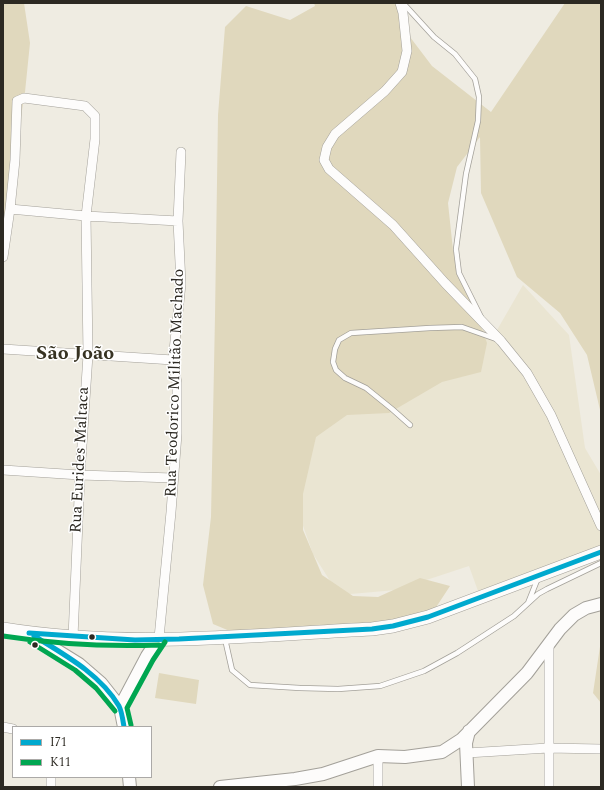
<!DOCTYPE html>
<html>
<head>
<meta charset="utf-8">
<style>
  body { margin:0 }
  #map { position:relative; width:604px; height:790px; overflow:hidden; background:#efece2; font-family:Spectral,serif }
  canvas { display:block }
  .frame { position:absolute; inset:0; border:4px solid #2c2922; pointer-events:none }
  .legend { position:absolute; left:12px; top:726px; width:140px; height:52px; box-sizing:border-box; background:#fff; border:1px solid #aba9a7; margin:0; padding:5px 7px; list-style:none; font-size:12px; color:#2c2922 }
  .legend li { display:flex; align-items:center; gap:8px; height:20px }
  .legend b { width:20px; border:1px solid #aba9a7 }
</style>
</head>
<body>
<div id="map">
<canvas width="604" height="790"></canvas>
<div class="frame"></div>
<ul class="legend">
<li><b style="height:5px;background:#00a9ce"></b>I71</li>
<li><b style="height:5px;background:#00a651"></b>K11</li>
</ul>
</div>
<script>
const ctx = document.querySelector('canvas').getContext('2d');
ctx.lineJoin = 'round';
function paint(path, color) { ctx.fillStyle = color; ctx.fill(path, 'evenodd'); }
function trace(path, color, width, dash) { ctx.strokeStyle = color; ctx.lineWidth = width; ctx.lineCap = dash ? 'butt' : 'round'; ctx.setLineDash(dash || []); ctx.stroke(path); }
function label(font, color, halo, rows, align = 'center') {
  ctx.font = font + ' Spectral,serif'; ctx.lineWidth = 3; ctx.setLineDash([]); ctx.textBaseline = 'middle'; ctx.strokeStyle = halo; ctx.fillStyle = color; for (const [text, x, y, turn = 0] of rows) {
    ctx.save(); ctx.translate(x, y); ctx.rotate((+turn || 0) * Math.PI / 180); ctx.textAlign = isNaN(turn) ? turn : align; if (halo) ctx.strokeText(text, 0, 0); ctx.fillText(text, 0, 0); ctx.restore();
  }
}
paint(new Path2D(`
  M404,243L493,337L523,285L569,335L585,448L601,475V546L478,591L469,566L396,590L339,595L313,554L295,503L305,430Z`), '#eae5d2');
paint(new Path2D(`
  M3,3H24L30,43L25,92L3,227Z
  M314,3H396L410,37L432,66L491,112L565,3H601V414L587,355L560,313L517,277L481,193L480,137L457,167L448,203L453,250L487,343L481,372L442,382L389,413L347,415L316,437L303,494V530L322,575L353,596L378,597L420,578L450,586L431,615L391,625L237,634L213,624L203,585L211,517L215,316L218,115L225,27L246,6L290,20L315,6Z
  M601,640V703L593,693Z
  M159,673L199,680L196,704L155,698Z`), '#e0d8bd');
const lane = new Path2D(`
  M403,3L434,37L455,54L475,79L479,97L478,121L466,174L456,249L459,273L481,317
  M410,425L392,409L366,388L345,378L336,370L333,362L335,349L339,340L351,333L430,328L462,327L496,339
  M528,603L538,578
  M225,639L232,670L250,685L300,688L338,689L380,686L424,671L457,653L514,616L538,594L547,589L601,563`);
const street = new Path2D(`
  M400,3L403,13L407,51L402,72L385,91L335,134L327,147L324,160L329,169L393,225L445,283L501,341L527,373L551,415L601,526
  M10,209L86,216L178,221
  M3,257L10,209L15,160L17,101L24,98L85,106L95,116V139L86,216L88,355L80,475L73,637
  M3,349L173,360
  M3,470L80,475L173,478
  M159,638L171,512L177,434V383L173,360L181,284L178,221L181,152
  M3,727L13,729
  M467,753L548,748L601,749
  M51,787V777
  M378,787V756
  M549,787V645`);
const secondary = new Path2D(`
  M29,633L79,664L101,683L120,707
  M124,727L120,707L147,656L159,638
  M129,777L130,787
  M220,787L295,779L323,774L378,756L405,757L442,752L462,739L527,673L560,629L574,615L586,608L601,604
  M468,787L466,743L469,731`);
const primary = new Path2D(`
  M3,629C125,649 250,635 372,629L393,626L428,617L601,552`);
trace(lane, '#a3a099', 6);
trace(street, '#a3a099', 10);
trace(secondary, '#a3a099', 14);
trace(primary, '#a3a099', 14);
trace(lane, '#fdfcfb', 4.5);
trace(street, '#fdfcfb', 9);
trace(secondary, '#fdfcfb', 12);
trace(primary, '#fdfcfb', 13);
trace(new Path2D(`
  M29,633L135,640L179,639L372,629L393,626L428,617L601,552
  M34,636C65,655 100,674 119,706C122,712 123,721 124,727`), '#00a9ce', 5);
trace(new Path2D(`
  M3,636C55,644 107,647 159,645
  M30,642L75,670L96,688L115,711
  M131,725L127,708L153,660L165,642`), '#00a651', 5);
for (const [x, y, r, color] of [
  [92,637,3.5,"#2c2922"],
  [35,645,3.5,"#2c2922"]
]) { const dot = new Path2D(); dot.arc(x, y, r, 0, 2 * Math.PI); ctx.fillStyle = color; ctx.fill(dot); trace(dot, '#fff', 1.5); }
label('16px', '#2c2922', '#fff', [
  ["Rua Teodorico Militão Machado",176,383,-88],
  ["Rua Eurides Maltaca",81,460,-87]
]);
label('bold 20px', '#373323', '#fff', [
  ["São João",75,355]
]);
</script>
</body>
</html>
